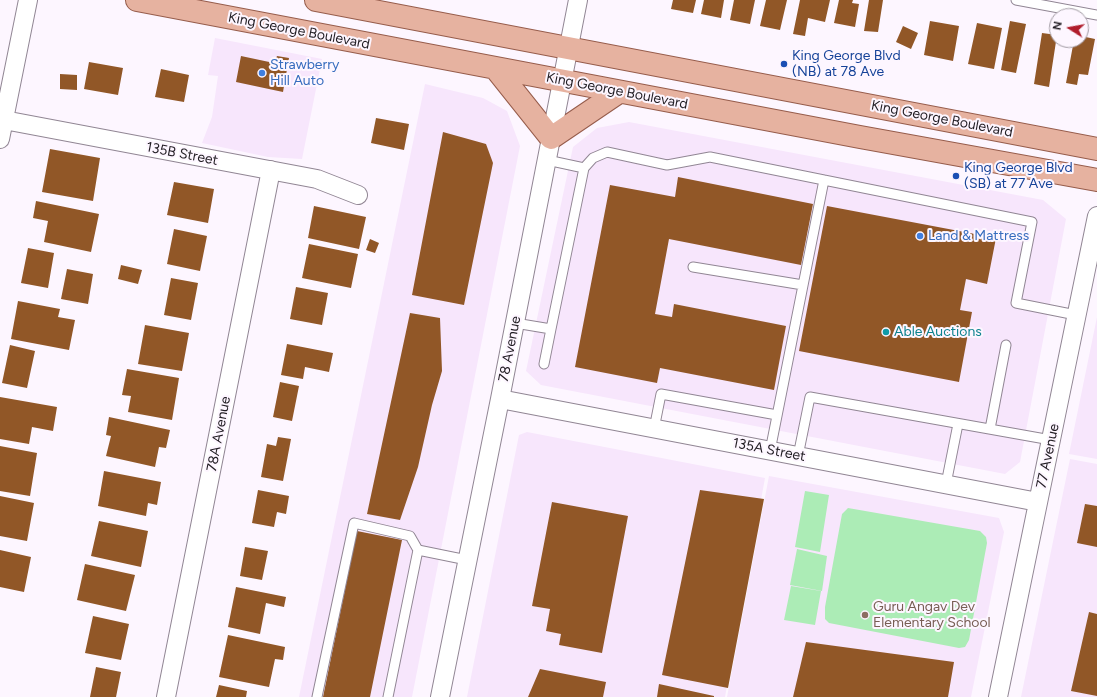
<!DOCTYPE html>
<html>
<head>
<meta charset="utf-8">
<style>
  body { margin:0 }
  #map { position:relative; width:1097px; height:697px; overflow:hidden; background:#fdf6ff; font-family:Figtree,sans-serif }
  canvas { display:block }
  .north { position:absolute; left:1049px; top:8px; width:40px; height:40px; box-sizing:border-box; background:#fdf6ff; border:1px solid #a59fa7; border-radius:50%; rotate:281deg; font-size:11px; font-weight:700; line-height:16px; text-align:center; color:#211d23 }
  .north::after { content:''; display:block; margin:auto; width:14px; height:18px; background:#b01d2c; clip-path:polygon(50% 0,100% 100%,50% 72%,0 100%) }
</style>
</head>
<body>
<div id="map">
<canvas width="1097" height="697"></canvas>
<div class="north">N</div>
</div>
<script>
const ctx = document.querySelector('canvas').getContext('2d');
ctx.lineJoin = 'round';
function paint(path, color) { ctx.fillStyle = color; ctx.fill(path, 'evenodd'); }
function trace(path, color, width, dash) { ctx.strokeStyle = color; ctx.lineWidth = width; ctx.lineCap = dash ? 'butt' : 'round'; ctx.setLineDash(dash || []); ctx.stroke(path); }
function label(font, color, halo, rows, align = 'center') {
  ctx.font = font + ' Figtree,sans-serif'; ctx.lineWidth = 4; ctx.setLineDash([]); ctx.textBaseline = 'middle'; ctx.strokeStyle = halo; ctx.fillStyle = color; for (const [text, x, y, turn = 0] of rows) {
    ctx.save(); ctx.translate(x, y); ctx.rotate((+turn || 0) * Math.PI / 180); ctx.textAlign = isNaN(turn) ? turn : align; if (halo) ctx.strokeText(text, 0, 0); ctx.fillText(text, 0, 0); ctx.restore();
  }
}
paint(new Path2D(`
  M215,38L322,59L302,159L268,157L202,143L212,117L218,76L208,75Z
  M425,84L483,98L507,111L520,146L412,697H299Z
  M629,122L1043,200L1066,219L1020,462L1005,474L541,385L526,371L573,147L597,128Z
  M1097,317V459L1069,454Z
  M527,432L765,478L725,697H467L519,435Z
  M1070,459L1097,464V697H1021Z
  M769,476L999,518L1004,532L971,697H727Z`), '#f7e6fc');
paint(new Path2D(`
  M805,491L829,495L820,552L795,547Z
  M848,508L980,531L986,537L987,543L969,640L965,647L959,648L829,623L825,619V607L842,514Z
  M797,549L827,556L822,591L790,585Z
  M791,586L821,591L815,625L784,620Z`), '#acecb6');
paint(new Path2D(`
  M673,0H696L693,13L671,9Z
  M704,0H724L721,18L701,14Z
  M734,0H755L750,24L730,20Z
  M766,0H787L780,30L760,26Z
  M800,0H830L825,22L808,18L805,36L793,34Z
  M839,0H853L852,3L859,4L855,27L834,23Z
  M869,0H883L878,32L864,31Z
  M930,21L959,26L953,61L924,55Z
  M1010,21L1026,24L1016,73L1001,70Z
  M977,23L1002,28L994,69L968,64Z
  M903,26L918,33L911,49L896,42Z
  M1042,33L1057,35L1049,87L1034,84Z
  M1081,36L1095,39L1088,75L1079,74L1077,85L1066,83L1074,40H1081Z
  M241,56L274,63L277,56L289,58L283,92L236,82Z
  M89,62L123,68L118,95L84,89Z
  M161,69L189,75L184,102L155,97Z
  M60,74L77,75V90L60,89Z
  M376,118L409,124L404,150L371,143Z
  M443,132L486,144L493,163L464,305L412,295Z
  M50,149L100,158L93,201L42,192Z
  M678,177L813,204L801,265L669,239L655,314L672,317L674,304L786,326L774,390L660,368L657,383L575,367L610,185L675,197Z
  M174,182L214,189L208,223L167,215Z
  M36,201L99,214L91,252L44,242L48,221L33,218Z
  M314,206L366,217L359,249L308,238Z
  M827,206L996,238L987,284L966,279L960,310L972,312L959,382L799,351Z
  M174,229L207,236L200,271L167,264Z
  M370,239L379,243L375,253L366,250Z
  M309,244L358,254L351,288L302,278Z
  M28,248L54,253L48,288L21,283Z
  M121,265L142,270L138,284L118,279Z
  M67,269L93,274L88,304L61,299Z
  M171,278L198,283L191,320L164,315Z
  M296,287L328,293L322,325L290,319Z
  M18,301L60,309L58,317L75,320L69,350L11,339Z
  M410,313L440,318L442,371L432,405L418,467L400,520L367,514Z
  M145,325L189,333L182,371L138,364Z
  M287,344L333,353L329,372L305,367L303,379L281,375Z
  M10,345L35,351L27,388L2,383Z
  M127,369L179,378L172,420L128,412L131,396L122,395Z
  M280,382L299,386L292,421L273,417Z
  M0,397L57,407L53,431L32,427L29,444L0,439Z
  M109,417L170,430L166,448L159,447L155,467L106,456L111,436L106,435Z
  M278,437L291,439L283,481L261,477L267,444L276,446Z
  M0,446L37,453L30,496L0,491Z
  M104,471L161,482L157,505L148,503L146,516L98,506Z
  M258,490L289,496L286,514L277,512L274,527L252,523Z
  M700,490L764,499L728,688L662,675Z
  M0,496L34,503L27,541L0,536Z
  M552,502L628,516L602,653L559,645L561,634L546,631L550,609L532,606Z
  M1085,504L1097,506V547L1077,543Z
  M99,521L148,531L141,567L91,556Z
  M357,531L402,540L370,697H323Z
  M245,547L268,551L262,580L240,576Z
  M0,550L31,557L24,592L0,587Z
  M85,564L135,575L126,611L77,600Z
  M236,587L286,597L284,607L266,603L260,634L228,627Z
  M1089,612L1097,614V696L1071,691Z
  M93,616L129,624L121,660L85,653Z
  M228,635L285,647L283,660L275,659L269,687L219,677Z
  M806,642L954,662L948,697H793Z
  M96,667L121,672L116,697H90Z
  M540,669L606,682L603,697H528Z
  M659,684L714,696V697H657Z
  M219,685L247,691L246,697H216Z`), '#915727');
const lane = new Path2D(`
  M1016,0L1097,15
  M547,160L584,168
  M693,267L803,285
  M515,323L551,329L584,168L593,158L607,152L667,165L710,157L1032,222L1016,303L1076,315
  M544,364L551,329
  M654,429L661,394L777,415
  M990,429L1006,345
  M770,451L824,180
  M798,456L810,397L1051,440
  M946,484L958,424
  M317,697L354,523L410,536L418,550
  M388,697L418,550L467,560`);
const street = new Path2D(`
  M4,120L317,179L358,195
  M0,139L28,0
  M500,399L1038,502
  M166,697L271,170
  M440,697L500,399L578,0
  M998,697L1097,216`);
const primary = new Path2D(`
  M137,0L860,137L1097,180
  M316,0L1097,149
  M496,69L551,138L619,92`);
trace(lane, '#918694', 11);
trace(street, '#918694', 20);
trace(primary, '#965c4b', 24);
trace(lane, '#fff', 9);
trace(street, '#fff', 18);
trace(primary, '#e6b2a0', 22);
for (const [x, y, r, color] of [
  [784,64,4,"#1a4fb4"],
  [262,73,4,"#3f7fe0"],
  [956,176,4,"#1a4fb4"],
  [920,236,4,"#3f7fe0"],
  [886,332,4,"#0f9aa8"],
  [865,615,4,"#8d6e63"]
]) { const dot = new Path2D(); dot.arc(x, y, r, 0, 2 * Math.PI); ctx.fillStyle = color; ctx.fill(dot); trace(dot, '#fdf6ff', 1.5); }
label('14px', '#211d23', '#fdf6ff', [
  ["King George Boulevard",299,31,11],
  ["King George Boulevard",617,91,11],
  ["King George Boulevard",942,119,11],
  ["135B Street",182,154,11],
  ["78 Avenue",510,349,-79],
  ["78A Avenue",219,434,-79],
  ["135A Street",769,450,11],
  ["77 Avenue",1048,456,-78]
]);
label('14px', '#164399', '#fdf6ff', [
  ["King George Blvd",792,56],
  ["(NB) at 78 Ave",792,72],
  ["King George Blvd",964,168],
  ["(SB) at 77 Ave",964,184]
], 'left');
label('14px', '#366cbe', '#fdf6ff', [
  ["Strawberry",270,65],
  ["Hill Auto",270,81],
  ["Land & Mattress",928,236]
], 'left');
label('14px', '#0d838f', '#fdf6ff', [
  ["Able Auctions",894,332]
], 'left');
label('14px', '#785e54', '#fdf6ff', [
  ["Guru Angav Dev",873,607],
  ["Elementary School",873,623]
], 'left');
</script>
</body>
</html>
